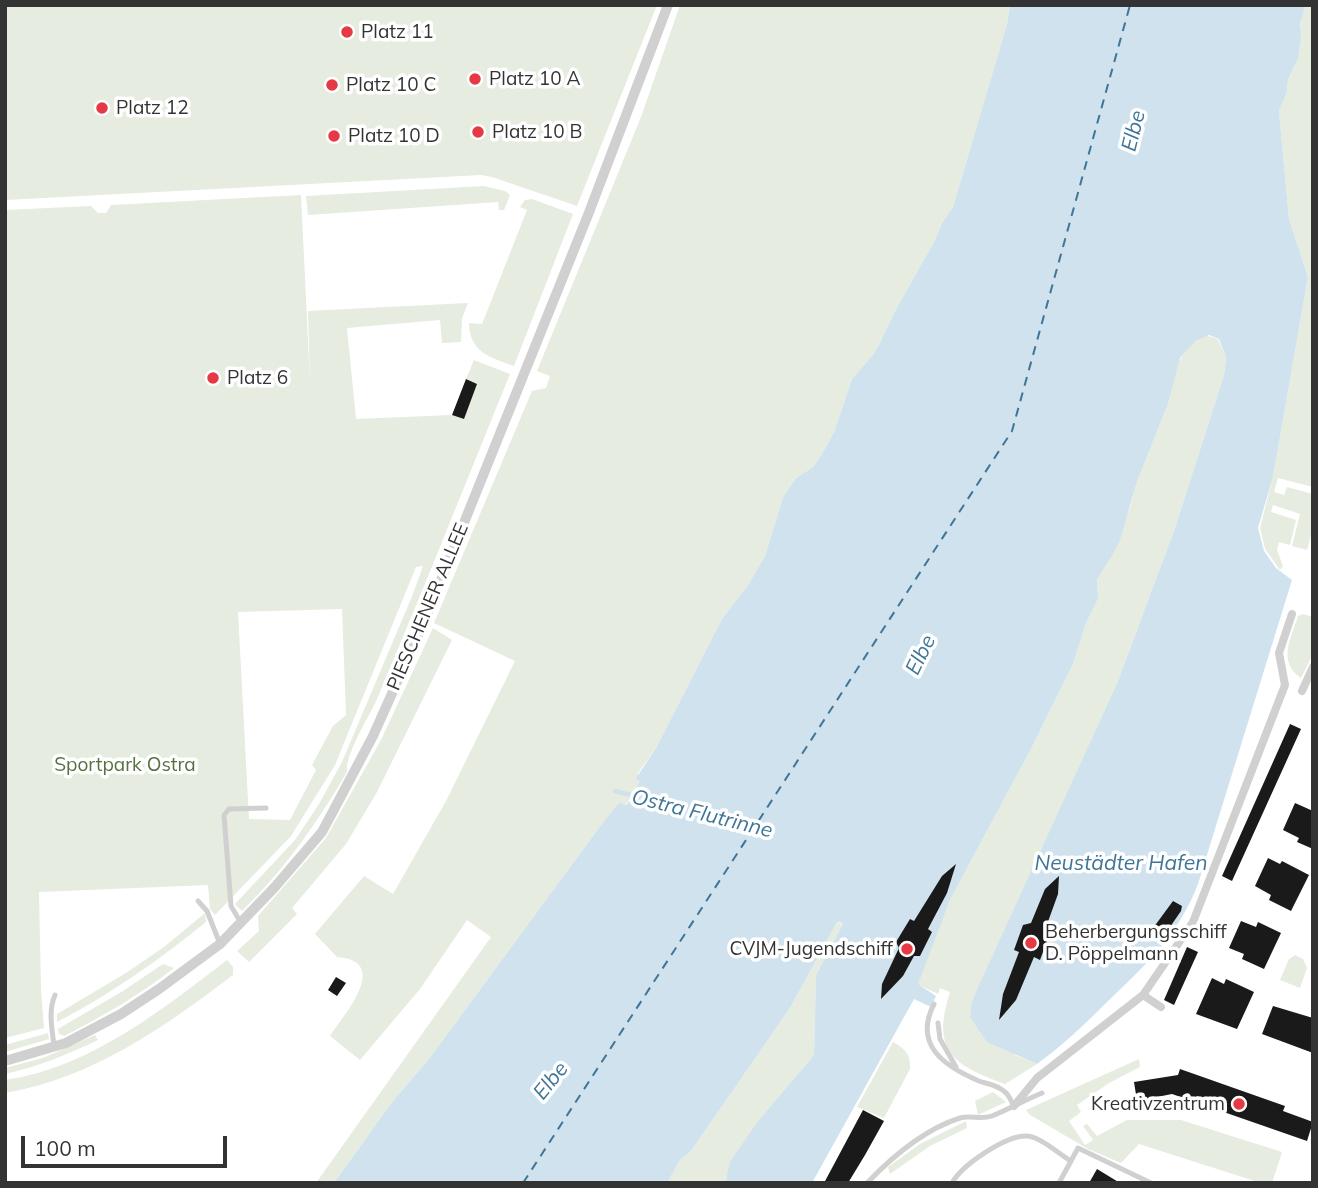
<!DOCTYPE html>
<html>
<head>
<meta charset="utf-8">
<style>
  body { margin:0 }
  #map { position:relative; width:1318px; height:1188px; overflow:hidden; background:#fff; font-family:Mulish,sans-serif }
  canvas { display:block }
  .frame { position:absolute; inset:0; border:7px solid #333; pointer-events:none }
  .scale { position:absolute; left:21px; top:1136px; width:206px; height:32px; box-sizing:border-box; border:4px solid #333; border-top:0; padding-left:9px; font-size:21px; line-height:24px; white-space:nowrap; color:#333; -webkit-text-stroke:5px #fff; paint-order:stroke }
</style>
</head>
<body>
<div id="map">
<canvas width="1318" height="1188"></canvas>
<div class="frame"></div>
<div class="scale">100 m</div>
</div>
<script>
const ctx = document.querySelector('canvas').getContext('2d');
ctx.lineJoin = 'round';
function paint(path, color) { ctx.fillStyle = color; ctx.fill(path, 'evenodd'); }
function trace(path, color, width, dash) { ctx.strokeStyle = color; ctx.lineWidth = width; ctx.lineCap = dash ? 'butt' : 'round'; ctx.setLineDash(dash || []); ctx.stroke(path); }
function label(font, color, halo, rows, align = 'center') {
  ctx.font = font + ' Mulish,sans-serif'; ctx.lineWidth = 7; ctx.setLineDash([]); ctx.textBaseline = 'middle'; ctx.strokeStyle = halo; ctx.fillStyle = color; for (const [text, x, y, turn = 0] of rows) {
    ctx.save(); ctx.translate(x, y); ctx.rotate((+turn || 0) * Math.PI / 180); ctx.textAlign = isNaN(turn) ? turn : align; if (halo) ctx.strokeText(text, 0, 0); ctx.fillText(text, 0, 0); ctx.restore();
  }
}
paint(new Path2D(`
  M5,5H657L577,206L492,177L481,175L5,200Z
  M680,5H1010L1007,24L953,207L942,223L935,240L894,313L880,343L872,356L852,379L834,432L822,454L813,467L796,478L783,497L765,556L748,585L722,619L656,748L638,773C642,798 617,811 601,825L429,1059L392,1102L334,1183H316L491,937L467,920L420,989L360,1060L330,1036C344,1015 392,961 337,957L315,934L364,876L393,894L446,801L515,661L434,623L532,391L546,388L550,376L537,371L641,117Z
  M1305,5H1313V487L1278,478L1274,492L1284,495L1287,487L1313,494V528L1307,550L1292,546L1300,514L1273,505L1271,512L1296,520L1290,545L1279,542L1277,550L1283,566L1280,570L1265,549L1260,528L1273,477L1308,277L1289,219L1279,111L1287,92L1288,80L1295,65L1301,36L1300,30L1301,16Z
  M484,186L505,191L510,195L504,210H499L498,202L308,215L306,196Z
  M301,195L310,382L308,311L468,303L462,318L461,342L442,343L440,320L347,328L356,419L452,415L463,419L477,384L466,379L474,360L510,374C466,482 423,591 377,699C369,717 345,754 347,772C317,823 285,869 242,911L235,904L295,840L319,804L342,762L413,594L423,566L416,567L335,765L291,836L215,915L210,909L208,885L39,892L41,990L44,1028L5,1038V210L91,206L98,213H106L111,205ZM342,609L346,715L333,726L312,765L316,770L290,820L249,819L238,612Z
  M532,199L573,214L514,366C491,358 469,352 469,323L482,324L527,210L520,207L525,200Z
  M1204,335L1218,339L1226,357L1224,375L1175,528L1118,681L972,1001L1015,1055L1037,1064L1005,1084C953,1065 931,1051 950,992L940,988L938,994L917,984L950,900L1032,747L1073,664L1086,623L1098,599L1097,580L1107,564L1130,508L1137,482L1168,404L1178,363L1189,345Z
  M1303,614L1313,617V654L1301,678C1277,662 1291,638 1298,616Z
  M433,628L452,640L377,792L346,844L292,908L297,914L249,962L237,951L259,931L258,916L326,838L381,740Z
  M205,913L206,922C159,960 111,994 57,1022V1014L126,973L164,947Z
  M837,922L843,924L816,975L814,1055L758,1121L726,1179L728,1183H667L680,1160L691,1151L790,1008Z
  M1295,955L1303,959L1307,968L1300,988L1280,980L1289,959Z
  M227,960L233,967V975C164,1027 93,1078 5,1093V1080C89,1068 162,1010 227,960Z
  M163,964L174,968C140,995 103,1016 64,1036L59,1034L58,1029L123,991Z
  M48,1033L49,1039L5,1052V1045Z
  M95,1035L98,1040C68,1054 38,1067 5,1074V1068L43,1058Z
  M893,1042C905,1049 911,1054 910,1069L884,1118L857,1107Z
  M1139,1059L1140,1067L1109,1083L1077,1105L1081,1112L1069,1121L1085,1145L1093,1140L1083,1126L1087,1124L1097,1136L1127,1120H1181L1282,1152L1272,1183H1261L1139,1144L1121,1163L1088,1149L1030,1115L1026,1110Z
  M993,1092L1006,1102L978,1115L975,1101Z
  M966,1121L967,1128L930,1146L890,1174L888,1167L920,1144Z`), '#e6ecdf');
paint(new Path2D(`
  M1010,5H1305L1300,24L1301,36L1298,58L1288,80L1287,92L1279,111L1289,219L1308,277L1273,477L1258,528L1264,551L1276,568L1292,580L1198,884C1179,934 1144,967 1106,1003C1084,1025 1062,1046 1037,1064L987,1042L970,1017L972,1001L979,985L1118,681L1175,528L1224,375L1226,357L1219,339L1209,335L1195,341L1180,358L1168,404L1137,482L1120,540L1113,554L1097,580L1098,599L1086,623L1073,664L1032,747L950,900L918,984L936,996L931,1007L914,999L812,1183H728L726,1180L730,1162L758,1121L814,1055L816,975L843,924L840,922H837L790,1008L691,1151L680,1160L667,1183H334L392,1102L429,1059L601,825L619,803L626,805L633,798L639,781L636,778L656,748L722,619L748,585L765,556L783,497L796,478L813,467L822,454L834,432L852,379L872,356L880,343L894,313L935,240L942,223L953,207L1007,24Z`), '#cfe2ee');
trace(new Path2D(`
  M615,791L639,797`), '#cfe2ee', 4.5);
trace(new Path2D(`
  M523,1183L1012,431L1130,5`), '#3f7597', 2, [9, 7]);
paint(new Path2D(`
  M466,379L477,384L464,419L452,415Z
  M1290,724L1301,729L1232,881L1222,876Z
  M1295,803L1313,811V849L1297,842L1299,838L1283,830Z
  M1268,858L1280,864L1282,861L1309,875L1291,911L1269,900L1271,895L1255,886Z
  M956,864L947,893L928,929L932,932L920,956H914L903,976L881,999L882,984L899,948L896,942L910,919L914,921L942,876Z
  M1059,876L1058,894L1045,930L1049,936L1040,960L1034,957L1016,1000L999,1020L1003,994L1019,952L1014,950L1023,925L1031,923L1045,889Z
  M1173,901L1182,906L1181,911L1159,943L1148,935Z
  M1241,921L1256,927L1258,922L1281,933L1264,969L1242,959L1244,954L1229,948Z
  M1187,947L1198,952L1174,1005L1164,1000Z
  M336,977L346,983L337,996L328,990Z
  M1212,978L1224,984L1226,979L1254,992L1237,1029L1196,1014Z
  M1273,1006L1313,1018V1053L1262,1034Z
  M1180,1069L1285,1106L1283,1111L1313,1122L1307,1141L1172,1094L1137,1101L1134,1082L1178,1075Z
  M863,1110L884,1121L865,1155L848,1183H824Z
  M1097,1169L1120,1183H1089Z`), '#1a1a1a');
trace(new Path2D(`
  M198,901L207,911L220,944
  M241,923L231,906L224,815L229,809L266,808
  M934,1004C913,1045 944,1066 979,1081C987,1084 998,1085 1005,1092C1009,1095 1011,1101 1014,1106
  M938,1023L940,1039L956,1067
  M54,1046C52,1028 48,1011 55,995
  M867,1183C892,1157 925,1129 960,1118C971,1115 981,1120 992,1116C1009,1109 1025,1100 1042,1093
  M952,1183C962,1165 1006,1135 1027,1136C1041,1137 1059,1154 1071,1161
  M1059,1183L1078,1148L1151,1183`), '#d0d0d0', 5);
trace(new Path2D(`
  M1302,691L1313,667
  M1143,995L1161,1007
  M1014,1106L1037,1078L1143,995L1193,922L1285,685L1279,653L1292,614`), '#d0d0d0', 8);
trace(new Path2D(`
  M5,1061L66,1043L121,1014L159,989L220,944L274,888L322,832L373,736L424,622L588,215L668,5`), '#d0d0d0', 10);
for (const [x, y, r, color] of [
  [347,32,7,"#e63946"],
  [475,79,7,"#e63946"],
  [332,85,7,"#e63946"],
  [102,108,7,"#e63946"],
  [478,132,7,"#e63946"],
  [334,136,7,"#e63946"],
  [213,378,7,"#e63946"],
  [1031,943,7,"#e63946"],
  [907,949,7,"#e63946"],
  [1239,1104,7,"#e63946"]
]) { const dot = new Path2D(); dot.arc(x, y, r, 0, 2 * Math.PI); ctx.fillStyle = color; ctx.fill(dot); trace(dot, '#fff', 2.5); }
label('19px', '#333', '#fff', [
  ["Platz 11",361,32],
  ["Platz 10 A",489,79],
  ["Platz 10 C",346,85],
  ["Platz 12",116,108],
  ["Platz 10 B",492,132],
  ["Platz 10 D",348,136],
  ["Platz 6",227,378],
  ["Beherbergungsschiff",1045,932],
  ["D. Pöppelmann",1045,954],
  ["CVJM-Jugendschiff",893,949,"right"],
  ["Kreativzentrum",1225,1104,"right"]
], 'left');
label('19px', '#333', '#fff', [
  ["PIESCHENER ALLEE",428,607,-67]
]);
label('19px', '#56703f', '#fff', [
  ["Sportpark Ostra",125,765]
]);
label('italic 21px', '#3f7597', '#fff', [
  ["Elbe",1134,131,-76],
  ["Elbe",921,655,-64],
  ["Ostra Flutrinne",702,814,14],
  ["Neustädter Hafen",1121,864],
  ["Elbe",551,1081,-51]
]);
</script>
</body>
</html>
